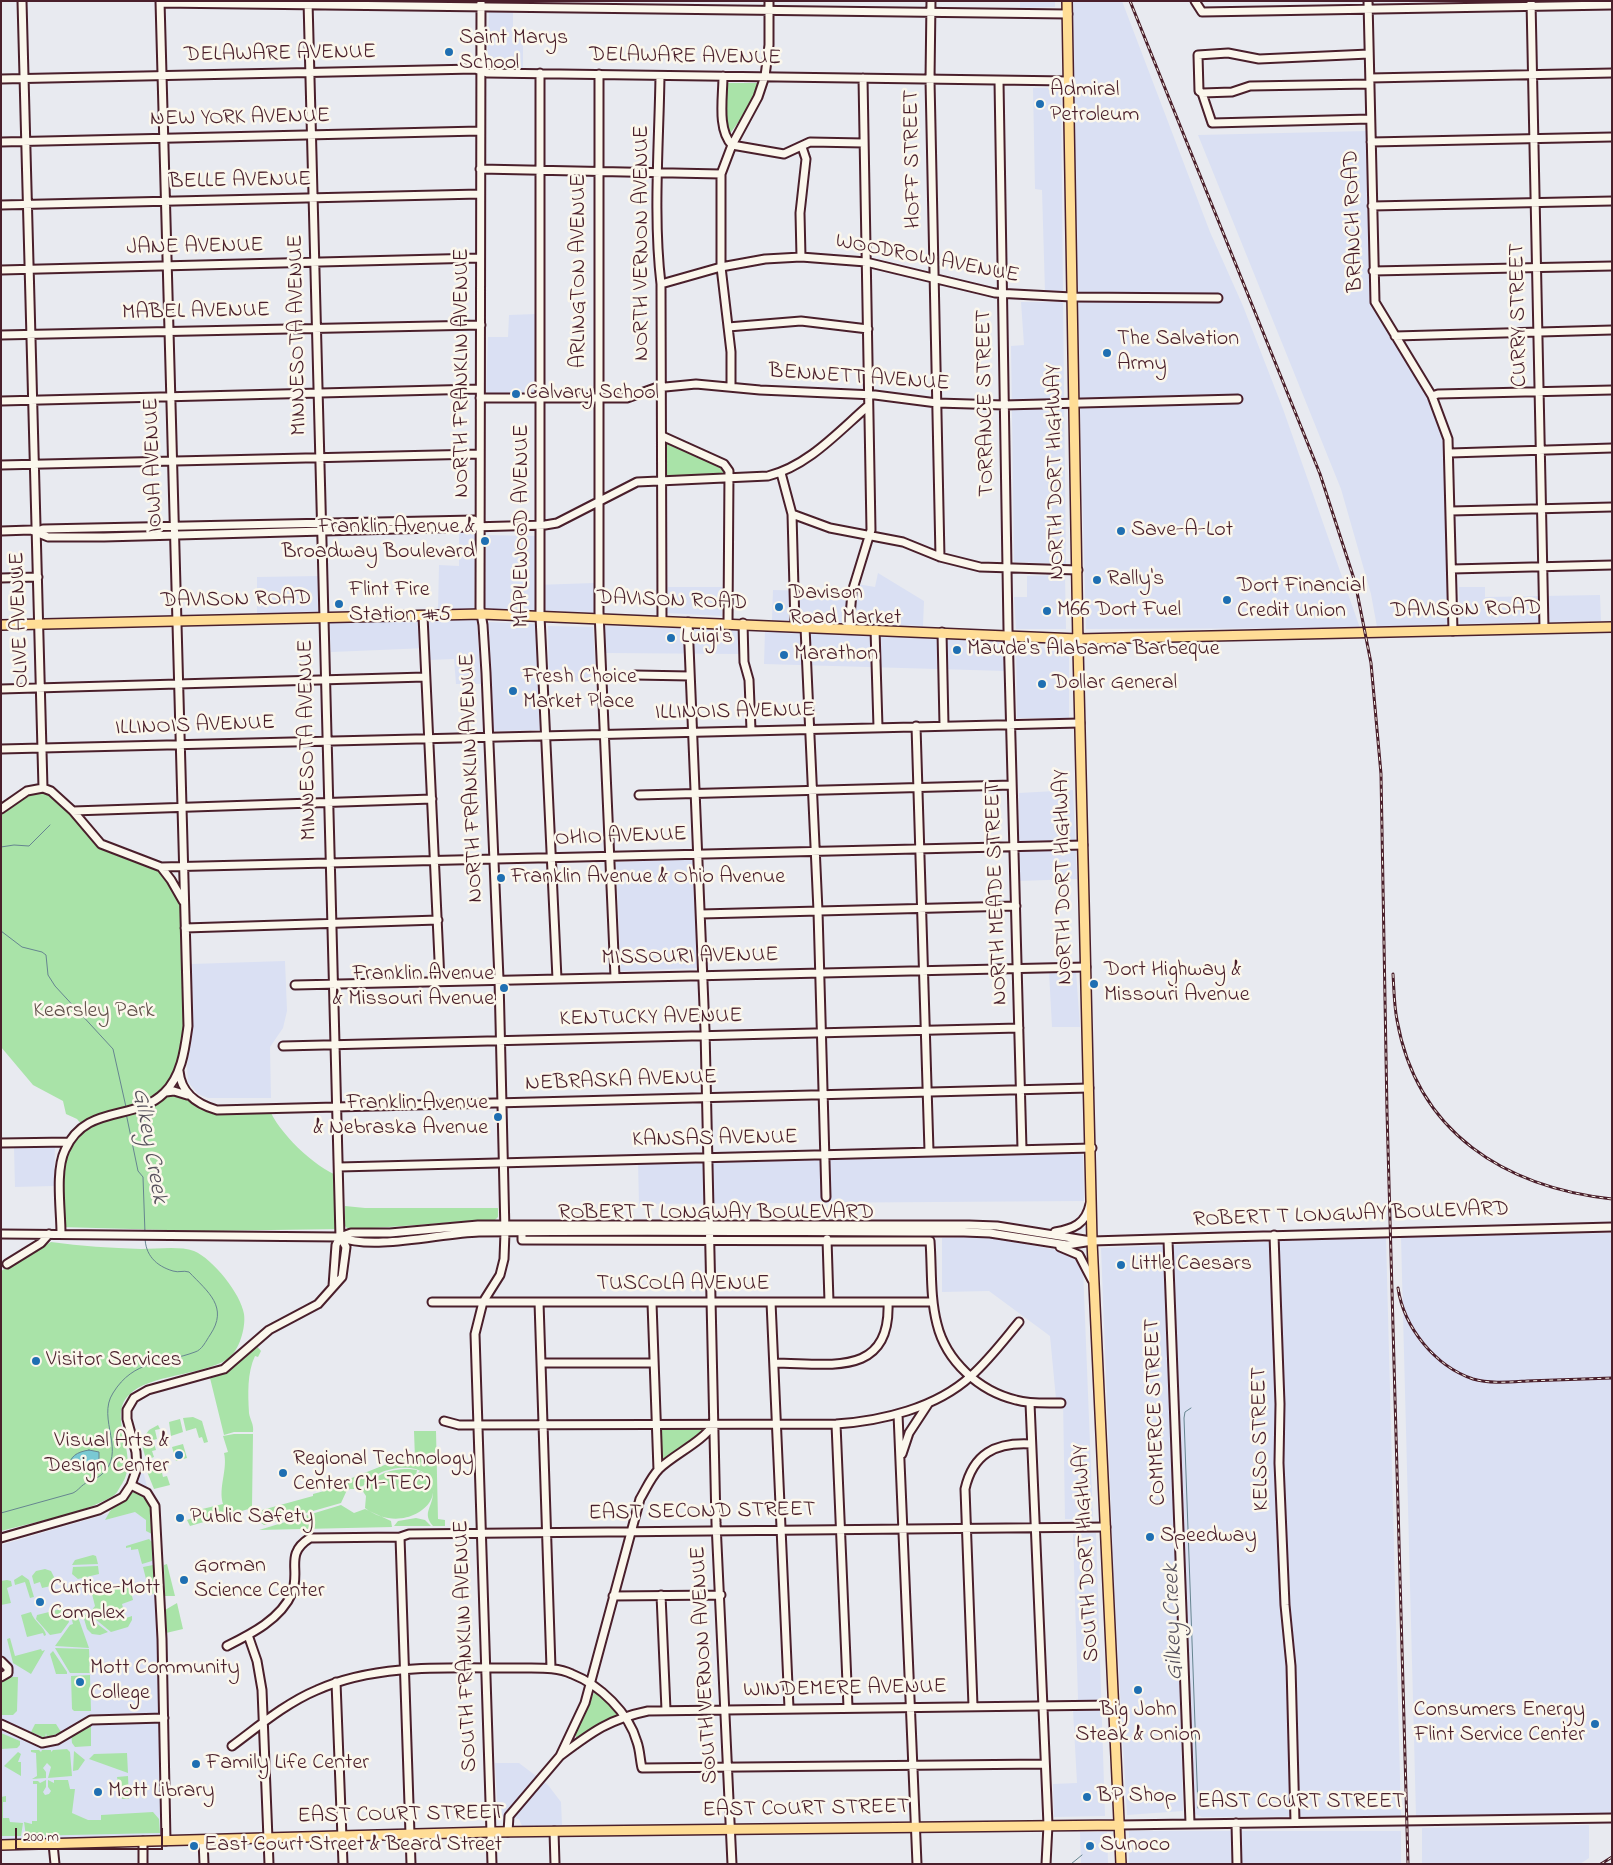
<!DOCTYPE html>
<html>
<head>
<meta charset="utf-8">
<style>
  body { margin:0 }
  #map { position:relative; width:1613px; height:1865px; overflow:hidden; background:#e8eaf0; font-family:"Indie Flower",sans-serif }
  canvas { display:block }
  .frame { position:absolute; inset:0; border:2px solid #4a1f2b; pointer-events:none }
  .scale { position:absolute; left:15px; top:1828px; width:148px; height:22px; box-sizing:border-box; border:2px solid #4a1f2b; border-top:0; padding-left:6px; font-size:15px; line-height:18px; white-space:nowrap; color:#4a1f2b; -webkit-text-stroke:4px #fbf7ec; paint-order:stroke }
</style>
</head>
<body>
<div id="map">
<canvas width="1613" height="1865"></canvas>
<div class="frame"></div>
<div class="scale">200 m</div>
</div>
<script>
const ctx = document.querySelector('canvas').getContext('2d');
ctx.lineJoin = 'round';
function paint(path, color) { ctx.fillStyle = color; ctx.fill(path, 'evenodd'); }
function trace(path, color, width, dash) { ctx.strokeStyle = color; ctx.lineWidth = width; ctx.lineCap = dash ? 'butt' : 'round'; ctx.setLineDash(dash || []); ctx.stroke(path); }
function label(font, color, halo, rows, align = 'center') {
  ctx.font = font + ' "Indie Flower",sans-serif'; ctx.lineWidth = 5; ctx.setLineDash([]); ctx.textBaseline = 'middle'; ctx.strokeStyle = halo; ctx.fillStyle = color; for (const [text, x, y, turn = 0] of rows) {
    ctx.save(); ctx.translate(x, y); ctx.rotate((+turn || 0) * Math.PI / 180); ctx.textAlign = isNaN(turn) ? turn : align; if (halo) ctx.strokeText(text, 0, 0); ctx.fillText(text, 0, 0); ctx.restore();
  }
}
paint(new Path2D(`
  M1020,1H1055V7L1020,8Z
  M1069,1H1122L1210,232L1243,306L1283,409L1360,628L1086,629Z
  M489,12H513V39H523V68L487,69Z
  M1033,88H1061L1063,292H1045L1042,190L1035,189Z
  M1368,131L1372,299L1431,401L1446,445L1450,600L1448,622L1442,626L1377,627L1371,594L1341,489L1198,135Z
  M1021,302H1063L1066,564L1014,562L1011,346L1024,345Z
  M536,314L535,395H486L488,337H508L509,315Z
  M475,531L474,609L438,610L439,565L459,566V532Z
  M486,535L537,536L536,585L594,583L596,613L485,609Z
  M878,573L924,601L923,626L772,620L773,590L857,592V584L875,587Z
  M1065,575L1066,629H1016L1014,597H1027V576Z
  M320,576L321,613L257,614V577Z
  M668,587H723L722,616L667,613Z
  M1459,587H1485V597L1600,595L1601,621L1460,624Z
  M477,620L481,684H456L454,659L429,660L428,648L331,652L329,623Z
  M488,622L536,624L542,730L493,731Z
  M548,626L593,627L596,680L549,683Z
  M604,626L741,630V654L606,653Z
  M765,631L1005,641L1006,671L764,664Z
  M1016,646L1069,649V718H1017Z
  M1073,790L1077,879L1018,881L1019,793Z
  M693,859L698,968L621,971L616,862Z
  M285,961L287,1011L283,1028L270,1047L271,1098H208L198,1094L188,1082L187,1067L193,1009L191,964Z
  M1076,971L1080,1027H1052L1049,972Z
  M55,1146L54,1186L15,1187L14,1148Z
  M1077,1152L1083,1155L1084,1201L639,1204L638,1162Z
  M1612,1233V1813L1416,1816L1401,1237Z
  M983,1236L1072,1253L1083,1268L1093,1519H1065L1063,1399H1056L1050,1336L989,1291L942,1292V1238Z
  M1386,1237L1401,1816L1202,1817L1195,1814L1181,1511H1173L1177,1587L1183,1811L1127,1815L1114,1587L1101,1248Z
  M139,1454L152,1507L159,1611L162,1836L1,1840V1545L110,1513L120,1507L139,1475Z
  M1096,1533L1105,1816L1054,1817L1053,1784L1077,1783L1073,1710L1078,1699L1073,1534Z
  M495,1763H519L548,1785L561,1802L562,1825L522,1826L519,1819L498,1816Z
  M1589,1825V1858L1580,1864H1422V1828Z
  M1129,1831H1401V1864H1129Z
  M1080,1832H1107L1108,1863H1081Z`), '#dae0f3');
paint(new Path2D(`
  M726,83H760L745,113L729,135L726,131Z
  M667,442L720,465L726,473L722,475L668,477L665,472V446Z
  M27,791H51L101,844L161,867L185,906L188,1026L180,1082L206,1107L269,1108C277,1131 315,1168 339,1176L340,1229L203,1231L61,1227V1162L83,1126L77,1119L66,1114L63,1101L33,1085L1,1047V809Z
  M345,1206L365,1208H498V1217L494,1221C445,1221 397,1228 348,1229L345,1226Z
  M51,1242C81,1246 111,1248 141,1249C157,1249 180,1246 194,1251C213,1259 241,1294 244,1314C246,1328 239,1351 228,1359C201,1376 149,1374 129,1395C106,1417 141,1456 122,1484C119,1488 117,1494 113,1496C80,1515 37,1521 1,1531V1271Z
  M256,1345L261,1351L258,1357L255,1356C247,1373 248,1394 249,1413C250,1420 254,1424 253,1432H234L224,1435L210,1378L224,1373Z
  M193,1417L202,1421L208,1442L204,1443L202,1437L199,1438L196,1428L186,1431L183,1418Z
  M180,1419L183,1432L171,1436L169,1422Z
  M158,1425L160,1429L155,1430L157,1439L153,1440L156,1450L152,1451L154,1457L149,1459L145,1456L141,1441L149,1430Z
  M662,1428H704L705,1432L662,1462L659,1432Z
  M414,1431H436L438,1519L445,1520V1526H433C422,1513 432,1508 433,1494C436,1464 399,1464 380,1473C372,1477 368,1483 361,1487C358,1490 351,1488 347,1490L341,1503L264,1525L260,1522L262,1510L313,1496V1494L328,1490L329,1487L387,1464L388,1459H415Z
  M234,1434H253L252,1508L190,1526L187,1520L196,1517L194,1511L223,1504C218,1488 228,1469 224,1453L228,1452L223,1436Z
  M183,1444L187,1458L176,1461L172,1447Z
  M156,1462L157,1468H161L163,1477L167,1476L170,1485L154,1489L146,1469L148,1464Z
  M410,1469L417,1470L416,1475L420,1471C458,1495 406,1539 365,1508L366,1496L362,1490L369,1482L376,1485L371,1481C383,1471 395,1469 410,1469Z
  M136,1490C155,1498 153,1517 154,1535L146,1531V1520L135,1512L105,1520L110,1511Z
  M341,1505L354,1513L365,1509L391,1521L392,1527L259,1530Z
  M416,1518L425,1520L431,1526H394L398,1521Z
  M149,1539L152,1542V1561L142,1564L138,1549L131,1550V1547L126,1548V1546Z
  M93,1555L96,1556L98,1564L72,1565L75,1560Z
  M167,1564L175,1596H165L164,1565Z
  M153,1565L154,1593L150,1595L143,1567Z
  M98,1566L99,1574L78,1579L72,1574L73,1567Z
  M45,1569L51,1571L55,1579L51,1586L42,1588L40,1582L34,1584L32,1576L36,1571Z
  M22,1575L29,1580L34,1597L30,1598L25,1582L15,1585L14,1580Z
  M7,1580L11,1581L12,1586L7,1588L11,1603L1,1605V1581Z
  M129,1584L133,1600L122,1604L126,1618L132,1616V1620L128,1627L111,1632L89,1614L95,1606L92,1594Z
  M177,1603L183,1629L166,1633L165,1610Z
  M65,1608L69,1622L61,1633L50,1635L36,1619L37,1615Z
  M31,1612C34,1622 45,1627 46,1635L44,1636L43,1633L27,1637L21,1615Z
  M82,1612L108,1632L100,1635L92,1634L87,1629Z
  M78,1617L89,1648L55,1646L70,1625L73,1624L72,1620Z
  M10,1638L15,1656L41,1649L42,1651L45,1650L31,1674L13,1663L7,1639Z
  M55,1648L89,1649L90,1673H70Z
  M53,1651L67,1672V1674H56L50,1654Z
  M90,1675L91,1711H74L72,1709L71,1676Z
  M11,1677H18L17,1711L13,1715H1V1682Z
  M594,1693H597L617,1712V1715L577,1740L575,1734Z
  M35,1724H56L61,1732L47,1738L46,1733L45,1738L31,1732Z
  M91,1724V1746L75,1747L72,1743L71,1733Z
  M1,1733L20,1741V1745L17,1748L1,1749Z
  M67,1749L70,1752L72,1776L48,1778L51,1767L47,1763L43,1768L46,1772V1778L32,1779L37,1776L36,1753L31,1752V1750H39L41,1752L42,1750H51V1752L53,1750Z
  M74,1751L85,1760L78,1770L73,1771Z
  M18,1752L21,1754L18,1762H21V1776L4,1766Z
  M127,1753L128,1773L89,1759L94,1754Z
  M128,1776L129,1799H122L121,1783L118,1782L117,1777Z
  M46,1780V1787L43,1792L45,1795L49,1794L51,1791L48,1787V1780L54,1783V1780H68L70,1789H75L72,1813L88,1820H101V1815L153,1812L159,1819L160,1833L26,1836L24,1822L32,1824V1821H37V1784H33V1781H38L40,1783Z
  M6,1796V1802H3V1818H9L10,1822L23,1823L21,1836H1V1797Z`), '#a9e3a8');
const water = new Path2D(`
  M89,1450L99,1452V1461L89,1468L72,1472L69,1469C69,1456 77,1452 89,1450Z`);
paint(water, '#79c9d3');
trace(water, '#668590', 1);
trace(new Path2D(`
  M1,847L14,845L29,846L50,825
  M1,931L22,947L42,952L46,955L48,975L55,986L113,1049L126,1107
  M126,1113L138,1171L143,1177L145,1233
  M1191,1408L1185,1412L1184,1418L1198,1808
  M1,1513L73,1493C79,1490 81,1485 88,1482C92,1479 98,1478 101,1475C128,1453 96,1419 113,1393C134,1359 163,1364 195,1352C202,1350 206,1341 210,1335C229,1307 208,1292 189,1272C183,1270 179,1273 173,1271C156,1266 145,1255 145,1237
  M1071,1864L1082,1855`), '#668590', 1);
const minor = new Path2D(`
  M22,1L43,788
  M308,1L340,1237L336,1245L333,1286
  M481,1L480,608L483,625L486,673L499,979L505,1232L504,1259L500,1275L483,1302L475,1334L492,1864
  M931,1L930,80L940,557
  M1195,1L1202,12L1612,5
  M1368,1L1375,302L1432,396L1448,439L1453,631
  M1531,1L1544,628
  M160,3L1068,14
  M1369,54L1259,59L1228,53L1198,55L1199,91L1202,93L1232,92L1250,86L1370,84
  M540,73V616L557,979
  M599,74V612L615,977
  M660,76C659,144 653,217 661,284L662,620
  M723,76C723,97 717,130 732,145L784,154L810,142L864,143
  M1370,78L1612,73
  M1,79L475,69L487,73L1069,81
  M999,81L1008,629L1022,1149
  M1202,93L1212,123L1370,119
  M1,142L480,131
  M1371,142L1612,137
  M480,169L721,174
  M1,205L480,194
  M1372,206L1612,201
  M801,257L800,213L806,159L802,147
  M1,270L480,258
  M1373,271L1612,266
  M661,284L721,267L765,259L801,257L866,262L995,293L1072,297L1218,298
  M728,327L801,321L868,329
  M1,335L481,325
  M1395,336L1612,330
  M731,387V352L721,267V174L732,145L758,97L765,76L769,45V1
  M1432,396L1438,394L1612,390
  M480,398H627L655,388L696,384L760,390L875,395L937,403L1004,405L1238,399
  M1,401L480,389
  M662,436L724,464L729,471L728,623
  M1450,453L1612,448
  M1,465L480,454
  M781,473L792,514L795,626
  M1451,511L1612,507
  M792,514L830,528L903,542L940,557L980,567L1078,570
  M1,531L31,530L48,537H104L545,525L557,523L637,482L768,476C808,466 838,432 868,406
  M36,532L43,529L474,520L480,526
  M1452,569L1612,565
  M1,578L38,577
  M423,616L440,981
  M688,622L705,1030L716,1523L732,1864
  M743,623L744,662L749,680L751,730
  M805,627L818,911L826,1197
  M849,629L852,592L871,530L863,78
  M875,629L878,727
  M942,632L944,725
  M635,675L690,676
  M1,689L425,677
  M916,726L929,1151
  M1,749L1080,723
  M639,795L1012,785
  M1,809L27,791L43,788L51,791L73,811L101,844L161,867L171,880L183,901
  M73,811L432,799
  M161,867L1083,845
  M701,914L1016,906
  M185,928L438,920
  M295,985L1086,967
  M283,1046L1019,1028
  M179,1071C181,1093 196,1104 217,1110L1089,1088
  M166,1092L174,1091L187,1095
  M1,1143L69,1142
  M339,1167L1092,1148
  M522,1232V1240L930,1241C932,1268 930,1297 937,1324C946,1361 979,1391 1016,1400C1030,1404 1046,1403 1061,1403
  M1055,1232C1073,1229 1086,1224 1090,1204
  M61,1233C61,1210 55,1171 65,1150C86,1103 135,1122 164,1093C182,1076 185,1048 188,1026L160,1
  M1,1234L340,1237L351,1233H390L478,1225H969L997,1226L1091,1241
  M1274,1235L1280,1404L1279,1463L1285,1605L1291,1666L1295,1822
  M340,1237C373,1251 441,1233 479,1232C641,1230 802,1232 964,1232L990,1233L1067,1245L1092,1241L1225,1237L1612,1227
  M827,1239L829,1302
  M1168,1240L1190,1823
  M1060,1247L1079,1255L1092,1280
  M7,1264L41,1243L49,1234
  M432,1302H933
  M539,1302L551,1668
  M771,1302L789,1708
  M652,1303L658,1470
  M541,1363H653
  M774,1363C827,1363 891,1379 888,1303
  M1030,1403L1048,1825L1046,1864
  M898,1414L917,1864
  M444,1421L459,1425L836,1424C882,1421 936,1408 971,1376C989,1360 1004,1340 1019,1322
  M836,1424L848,1707
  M902,1454L909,1433L928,1404
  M131,1485L147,1493L155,1506L162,1639L166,1841
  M400,1537L411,1864
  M1,1538L99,1510L123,1497L131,1485L137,1468L136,1452L127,1419V1410L134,1398L148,1390L224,1369L269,1330L318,1304L342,1277L346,1247L341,1238
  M661,1595L666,1710
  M613,1596L721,1595
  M248,1635L257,1661L262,1690L269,1864
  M227,1646C251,1634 281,1619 292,1593C301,1570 284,1554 310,1538L400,1537L409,1534L1106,1527
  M1,1661L8,1668V1673L1,1677
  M336,1682L343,1864
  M973,1706L965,1489C973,1454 995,1442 1031,1444
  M1,1724L42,1743L57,1740L91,1720L164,1718
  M232,1746C259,1726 286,1703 317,1690C381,1661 462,1669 531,1668C545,1668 559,1668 572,1674C600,1685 629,1713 637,1742C640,1750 640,1760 642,1768L1045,1764
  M560,1756C592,1732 609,1719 648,1711L1113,1705
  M1236,1823L1237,1864
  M1120,1825L1612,1818
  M554,1831L555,1864
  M508,1832L509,1816L560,1756L585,1703L640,1499C646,1489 651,1477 659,1469C676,1453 701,1443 714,1424
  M203,1840L204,1864
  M143,1841V1864
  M53,1844L55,1864`);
const major = new Path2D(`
  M1067,1L1078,646L1092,1241L1121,1864
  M1,625L482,614L1078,639L1612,627
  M1,1845L491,1832L1120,1825`);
trace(minor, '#4a1f2b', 11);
trace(major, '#4a1f2b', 12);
trace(minor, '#fbf7ec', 7);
trace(major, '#ffdd96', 9);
const rail = new Path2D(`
  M1130,1L1320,474L1355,582L1371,663L1381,774L1387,1112L1408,1864
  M1393,974C1394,989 1394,1005 1397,1020C1417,1133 1505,1187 1612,1199
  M1398,1288C1404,1328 1435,1366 1473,1379C1490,1384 1510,1382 1527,1381C1555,1380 1584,1379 1612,1378
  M1601,1864L1612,1857`);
trace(rail, '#4a1f2b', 3);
trace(rail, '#fbf7ec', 1, [4]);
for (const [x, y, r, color] of [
  [449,52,5,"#1f6fb2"],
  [1040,104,5,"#1f6fb2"],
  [1107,353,5,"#1f6fb2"],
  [516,394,5,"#1f6fb2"],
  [1121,531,5,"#1f6fb2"],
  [485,541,5,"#1f6fb2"],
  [1097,580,5,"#1f6fb2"],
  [1227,600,5,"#1f6fb2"],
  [339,604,5,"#1f6fb2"],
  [779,607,5,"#1f6fb2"],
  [1047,611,5,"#1f6fb2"],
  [671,638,5,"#1f6fb2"],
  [957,650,5,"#1f6fb2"],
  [784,655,5,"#1f6fb2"],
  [1042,684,5,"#1f6fb2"],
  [513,691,5,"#1f6fb2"],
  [501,878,5,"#1f6fb2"],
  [1094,984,5,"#1f6fb2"],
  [504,988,5,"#1f6fb2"],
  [498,1117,5,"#1f6fb2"],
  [1121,1265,5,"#1f6fb2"],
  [36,1361,5,"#1f6fb2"],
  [179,1455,5,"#1f6fb2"],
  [283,1473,5,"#1f6fb2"],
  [180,1518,5,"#1f6fb2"],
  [1150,1537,5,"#1f6fb2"],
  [184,1580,5,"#1f6fb2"],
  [40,1602,5,"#1f6fb2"],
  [80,1682,5,"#1f6fb2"],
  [1138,1690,5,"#1f6fb2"],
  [1595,1724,5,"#1f6fb2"],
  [196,1764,5,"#1f6fb2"],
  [98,1792,5,"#1f6fb2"],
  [1087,1797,5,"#1f6fb2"],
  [194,1846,5,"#1f6fb2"],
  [1090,1846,5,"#1f6fb2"]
]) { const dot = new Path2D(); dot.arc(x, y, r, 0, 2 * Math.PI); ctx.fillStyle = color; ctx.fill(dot); trace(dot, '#fbf7ec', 2); }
label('22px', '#4a1f2b', '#fbf7ec', [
  ["Saint Marys",459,39],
  ["School",459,64],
  ["Admiral",1050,91],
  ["Petroleum",1050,116],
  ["The Salvation",1117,340],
  ["Army",1117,365],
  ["Calvary School",526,394],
  ["Franklin Avenue &",475,528,"right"],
  ["Broadway Boulevard",475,553,"right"],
  ["Save-A-Lot",1131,531],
  ["Rally's",1107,580],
  ["Dort Financial",1237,587],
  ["Credit Union",1237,612],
  ["Flint Fire",349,591],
  ["Station #5",349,616],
  ["Davison",789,594],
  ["Road Market",789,619],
  ["M66 Dort Fuel",1057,611],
  ["Luigi's",681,638],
  ["Maude's Alabama Barbeque",967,650],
  ["Marathon",794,655],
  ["Fresh Choice",523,678],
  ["Market Place",523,703],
  ["Dollar General",1052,684],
  ["Franklin Avenue & Ohio Avenue",511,878],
  ["Dort Highway &",1104,971],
  ["Missouri Avenue",1104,996],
  ["Franklin Avenue",494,975,"right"],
  ["& Missouri Avenue",494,1000,"right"],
  ["Franklin Avenue",488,1104,"right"],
  ["& Nebraska Avenue",488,1129,"right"],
  ["Little Caesars",1131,1265],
  ["Visitor Services",46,1361],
  ["Visual Arts &",169,1442,"right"],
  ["Design Center",169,1467,"right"],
  ["Regional Technology",293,1460],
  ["Center (M-TEC)",293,1485],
  ["Public Safety",190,1518],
  ["Speedway",1160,1537],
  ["Gorman",194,1567],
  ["Science Center",194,1592],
  ["Curtice-Mott",50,1589],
  ["Complex",50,1614],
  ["Mott Community",90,1669],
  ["College",90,1694],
  ["Big John",1138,1711,"center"],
  ["Steak & Onion",1138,1736,"center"],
  ["Consumers Energy",1585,1711,"right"],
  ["Flint Service Center",1585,1736,"right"],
  ["Family Life Center",206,1764],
  ["Mott Library",108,1792],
  ["BP Shop",1097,1797],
  ["East Court Street & Beard Street",204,1846],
  ["Sunoco",1100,1846]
], 'left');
label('22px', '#4a1f2b', '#fbf7ec', [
  ["DELAWARE AVENUE",280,55,-1],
  ["DELAWARE AVENUE",685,58,1],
  ["NEW YORK AVENUE",240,119,-1],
  ["HOFF STREET",914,159,-91],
  ["BELLE AVENUE",240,182,-1],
  ["BRANCH ROAD",1355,221,-92],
  ["NORTH VERNON AVENUE",643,243,-90],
  ["JANE AVENUE",195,248,-1],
  ["WOODROW AVENUE",927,260,11],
  ["ARLINGTON AVENUE",580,271,-90],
  ["MABEL AVENUE",196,313,-1],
  ["CURRY STREET",1520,315,-91],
  ["MINNESOTA AVENUE",299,335,-91],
  ["NORTH FRANKLIN AVENUE",463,373,-90],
  ["BENNETT AVENUE",859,379,4],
  ["TORRANCE STREET",987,403,-91],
  ["IOWA AVENUE",155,465,-92],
  ["NORTH DORT HIGHWAY",1057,472,-91],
  ["MAPLEWOOD AVENUE",523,526,-90],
  ["DAVISON ROAD",236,601,-1],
  ["DAVISON ROAD",672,602,2],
  ["DAVISON ROAD",1466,611,-1],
  ["OLIVE AVENUE",21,620,-92],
  ["ILLINOIS AVENUE",735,713,-1],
  ["ILLINOIS AVENUE",195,727,-2],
  ["MINNESOTA AVENUE",309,740,-91],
  ["NORTH FRANKLIN AVENUE",473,778,-92],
  ["OHIO AVENUE",621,838,-2],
  ["NORTH DORT HIGHWAY",1065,877,-91],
  ["NORTH MEADE STREET",998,893,-92],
  ["MISSOURI AVENUE",690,958,-1],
  ["KENTUCKY AVENUE",651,1019,-1],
  ["NEBRASKA AVENUE",621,1082,-2],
  ["KANSAS AVENUE",715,1140,-1],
  ["ROBERT T LONGWAY BOULEVARD",716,1214],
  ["ROBERT T LONGWAY BOULEVARD",1351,1216,-2],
  ["TUSCOLA AVENUE",683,1285],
  ["COMMERCE STREET",1157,1412,-92],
  ["KELSO STREET",1262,1439,-91],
  ["EAST SECOND STREET",702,1513,-1],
  ["SOUTH DORT HIGHWAY",1088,1553,-93],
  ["SOUTH FRANKLIN AVENUE",467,1646,-92],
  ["SOUTH VERNON AVENUE",706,1665,-93],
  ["WINDEMERE AVENUE",845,1690,-1],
  ["EAST COURT STREET",1301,1803],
  ["EAST COURT STREET",806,1810,-1],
  ["EAST COURT STREET",401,1816,-1]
]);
label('22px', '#62504a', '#fbf7ec', [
  ["Kearsley Park",94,1012]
]);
label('italic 24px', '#58525d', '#fbf7ec', [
  ["Gilkey Creek",148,1146,80],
  ["Gilkey Creek",1175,1622,-92]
]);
</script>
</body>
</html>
